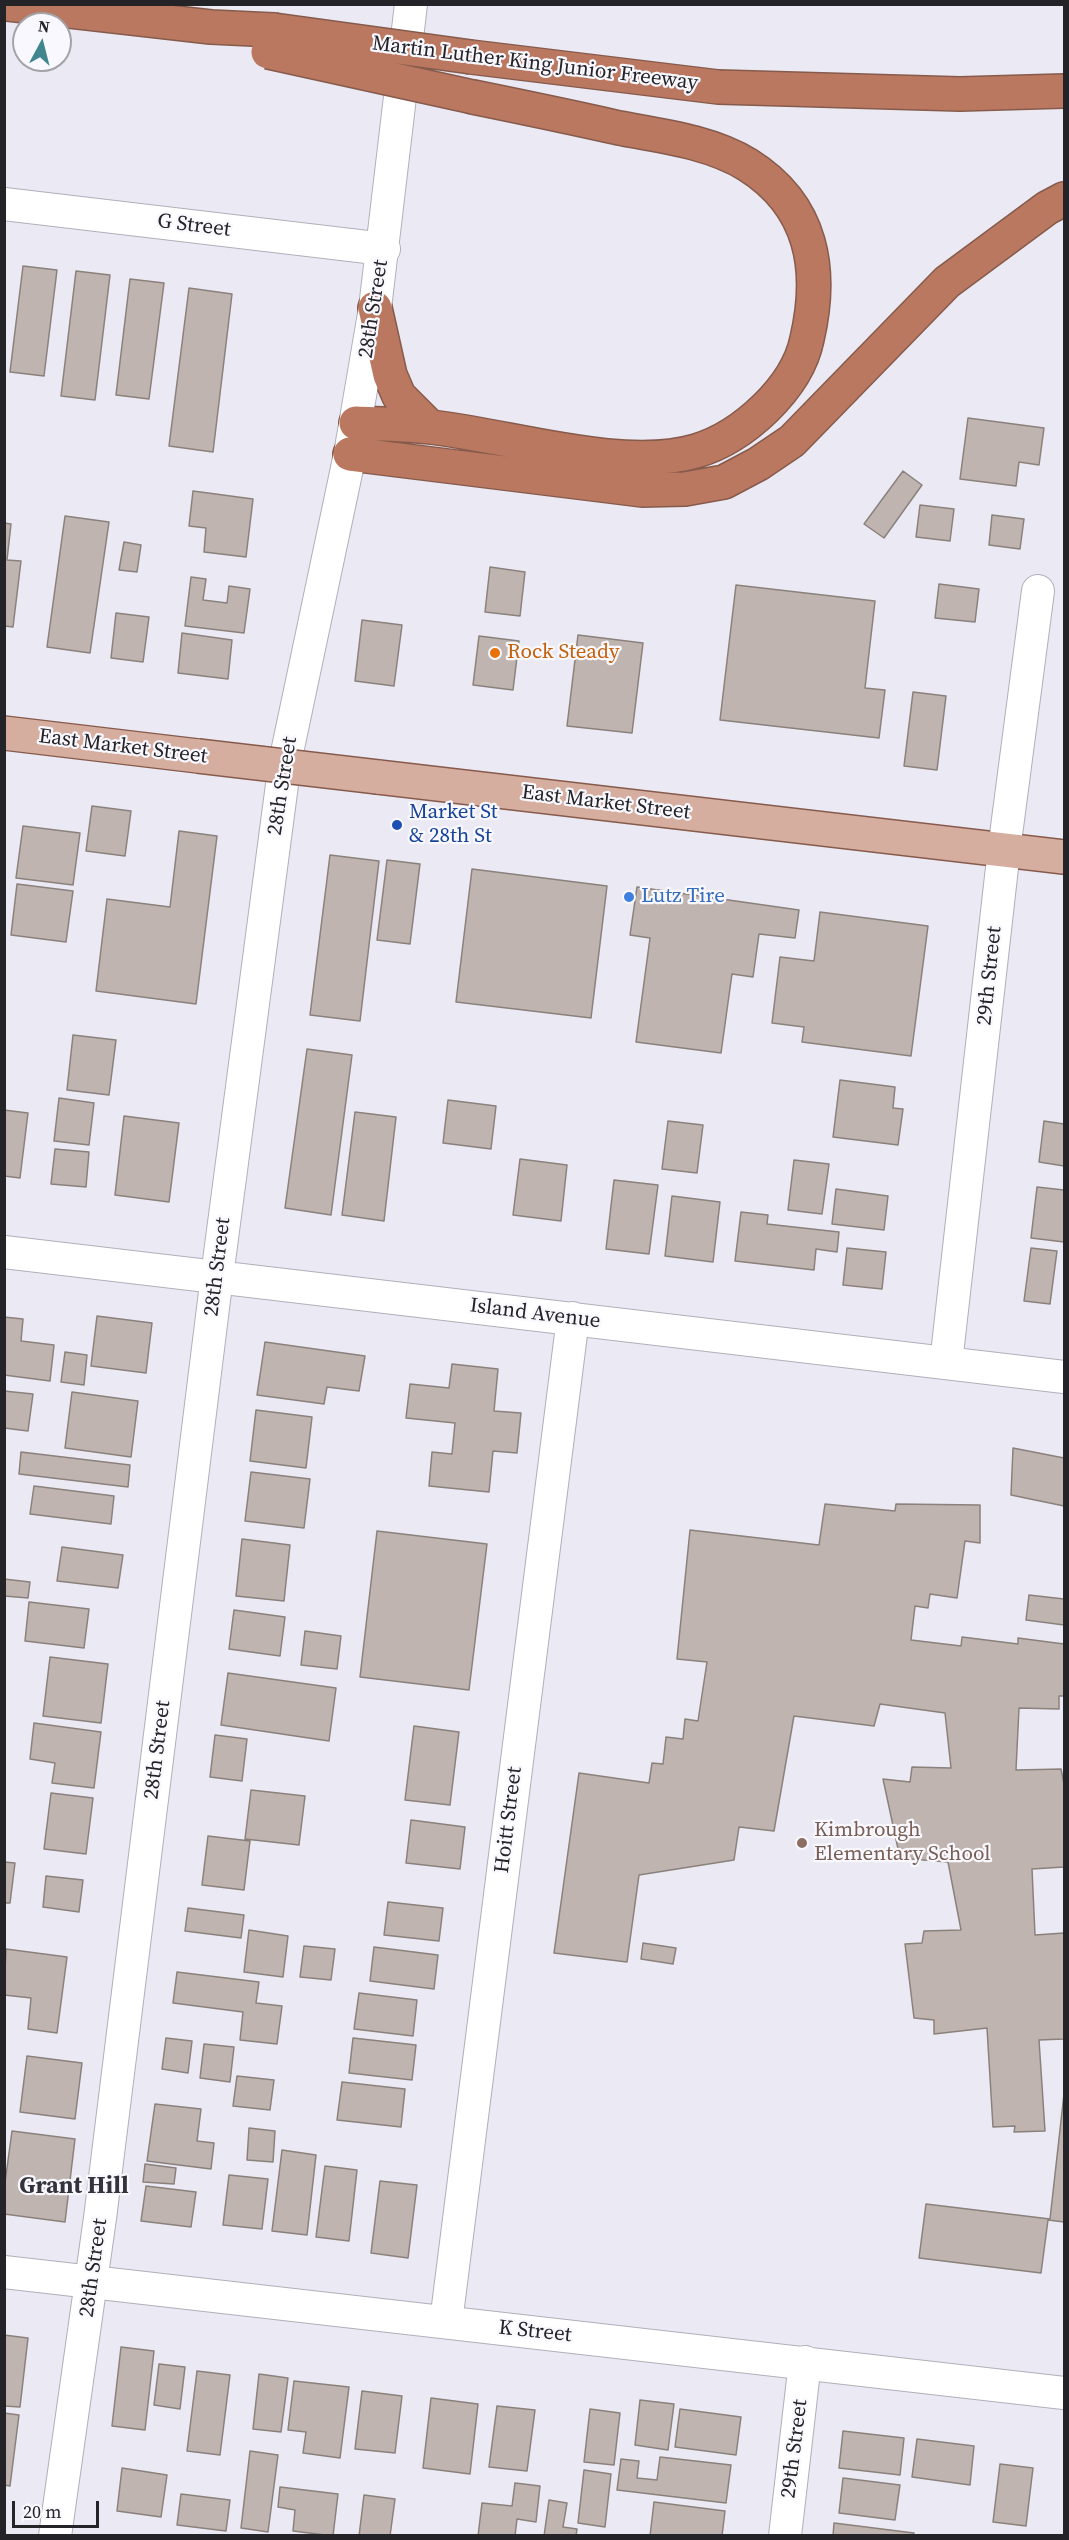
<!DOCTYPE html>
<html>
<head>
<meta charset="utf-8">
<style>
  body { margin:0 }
  #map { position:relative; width:1069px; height:2540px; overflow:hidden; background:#ebeaf4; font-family:"Source Serif 4",serif }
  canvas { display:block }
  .frame { position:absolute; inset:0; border:6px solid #242428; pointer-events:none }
  .north { position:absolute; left:12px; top:12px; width:60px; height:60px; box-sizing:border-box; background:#f8f8fe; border:2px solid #a3a3a8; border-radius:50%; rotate:7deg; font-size:16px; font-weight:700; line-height:24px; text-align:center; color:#242428 }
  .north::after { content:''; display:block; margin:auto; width:21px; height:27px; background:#3f868f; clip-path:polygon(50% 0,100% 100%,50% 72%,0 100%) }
  .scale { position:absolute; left:12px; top:2501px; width:87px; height:27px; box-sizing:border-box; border:3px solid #242428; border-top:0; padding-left:8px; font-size:18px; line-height:21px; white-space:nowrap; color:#242428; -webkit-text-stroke:4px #f8f8fe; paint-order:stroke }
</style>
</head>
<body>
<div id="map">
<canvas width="1069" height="2540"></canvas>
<div class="frame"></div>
<div class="north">N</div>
<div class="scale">20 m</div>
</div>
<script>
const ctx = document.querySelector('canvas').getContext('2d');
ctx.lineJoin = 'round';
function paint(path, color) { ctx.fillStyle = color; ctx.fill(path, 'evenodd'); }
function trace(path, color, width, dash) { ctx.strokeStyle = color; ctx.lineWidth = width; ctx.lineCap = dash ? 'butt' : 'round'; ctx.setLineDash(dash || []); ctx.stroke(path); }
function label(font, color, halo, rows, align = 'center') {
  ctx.font = font + ' "Source Serif 4",serif'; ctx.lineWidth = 4.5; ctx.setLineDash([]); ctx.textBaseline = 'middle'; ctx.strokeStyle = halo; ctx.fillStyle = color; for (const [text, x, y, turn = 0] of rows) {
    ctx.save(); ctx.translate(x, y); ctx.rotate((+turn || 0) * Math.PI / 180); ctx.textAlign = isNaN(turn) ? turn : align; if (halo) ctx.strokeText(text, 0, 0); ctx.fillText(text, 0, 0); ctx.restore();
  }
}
const building = new Path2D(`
  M23,266L57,270L44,376L10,372Z
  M76,271L110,275L95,400L61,396Z
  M130,279L164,283L149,399L116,395Z
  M189,288L232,294L213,452L169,446Z
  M968,418L1044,428L1039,465L1019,462L1016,486L960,479Z
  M903,471L922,485L884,538L864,524Z
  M193,491L253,499L246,557L204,552L206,528L189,526Z
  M920,505L954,509L950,541L916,537Z
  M992,515L1024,519L1020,549L989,545Z
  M65,516L109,522L90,653L47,647Z
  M4,523L11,524L7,560L21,561L13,627L4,626Z
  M124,542L141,545L137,572L119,570Z
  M490,567L525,572L520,616L485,612Z
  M191,577L206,579L203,600L227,603L229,586L250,589L244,633L185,626Z
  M939,584L979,589L975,622L935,618Z
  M736,585L875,601L865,688L885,690L879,738L720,720Z
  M116,613L149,617L143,662L111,658Z
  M362,620L402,625L394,686L355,681Z
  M182,633L232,640L228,679L178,673Z
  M578,635L643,643L632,733L567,726Z
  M479,636L519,641L513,690L473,685Z
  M913,692L946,696L937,770L904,766Z
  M92,806L131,811L125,856L86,851Z
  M23,826L80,833L73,885L16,878Z
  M179,831L217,836L196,1004L96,991L107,899L170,907Z
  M330,855L379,861L360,1021L310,1015Z
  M387,860L420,864L410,944L377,940Z
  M472,869L607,886L591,1018L456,1002Z
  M17,884L73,891L66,942L11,935Z
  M637,887L799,910L795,938L759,934L753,977L732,974L721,1053L636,1042L650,938L630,935Z
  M820,912L928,926L911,1056L802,1042L804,1027L772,1023L780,957L814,961Z
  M73,1035L116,1040L109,1095L67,1090Z
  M307,1049L352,1055L331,1215L285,1208Z
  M840,1080L895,1087L893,1108L903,1109L898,1145L833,1137Z
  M59,1098L94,1103L89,1145L54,1141Z
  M448,1100L496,1106L491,1149L443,1143Z
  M4,1110L28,1113L20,1178L4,1176Z
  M355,1112L396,1117L384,1221L342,1215Z
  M124,1116L179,1123L169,1202L115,1195Z
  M668,1121L703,1125L697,1173L662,1169Z
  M1044,1121L1064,1124V1166L1039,1162Z
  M55,1149L89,1152L86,1187L51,1184Z
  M520,1159L567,1165L561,1221L513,1215Z
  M794,1160L829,1164L822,1214L788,1210Z
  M614,1180L658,1185L649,1254L606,1249Z
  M1037,1187L1064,1190V1242L1031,1238Z
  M836,1189L888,1196L884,1230L832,1224Z
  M672,1196L720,1202L713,1262L665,1256Z
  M741,1212L768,1215L767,1224L839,1232L837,1252L816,1249L814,1270L735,1261Z
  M847,1248L886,1252L882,1289L843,1285Z
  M1031,1248L1057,1251L1050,1304L1024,1301Z
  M97,1316L152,1323L146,1373L91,1366Z
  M4,1317L23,1319L21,1341L54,1345L50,1381L4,1375Z
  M265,1342L365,1356L359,1391L327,1387L324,1404L257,1395Z
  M65,1352L87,1355L84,1385L61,1382Z
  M452,1364L498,1369L494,1411L521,1413L517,1453L493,1451L489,1492L429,1486L432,1452L452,1454L455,1423L406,1418L410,1384L449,1388Z
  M4,1391L33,1394L28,1431L4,1428Z
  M72,1392L138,1401L131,1457L65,1448Z
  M256,1410L312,1417L306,1468L250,1461Z
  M1013,1448L1064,1458V1506L1011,1495Z
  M21,1452L130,1465L128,1487L19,1474Z
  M251,1472L310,1479L304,1528L245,1521Z
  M34,1486L114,1496L111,1524L30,1514Z
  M825,1504L895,1511L896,1504L980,1505V1543L965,1541L957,1598L930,1594L928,1608L915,1606L911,1640L961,1646L962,1637L1018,1644V1638L1064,1644V1696H1059V1709L1019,1708L1016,1770L1061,1769L1064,1784V1867L1032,1869L1035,1935L1064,1933V2039L1039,2040L1045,2131L1014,2132L1015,2126L993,2127L987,2028L934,2034V2020L914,2018L905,1944L922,1943L924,1931L961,1930L948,1862L900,1858L883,1779L910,1782L912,1767L951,1768L945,1713L880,1704L874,1726L794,1716L774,1831L739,1827L734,1860L639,1875L627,1962L554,1953L579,1773L649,1783L652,1763L663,1764L666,1737L683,1739L685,1719L698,1721L707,1662L677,1659L690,1530L819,1545Z
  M377,1531L487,1544L469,1690L360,1677Z
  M242,1539L290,1545L284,1601L236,1596Z
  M62,1547L123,1555L118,1588L57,1581Z
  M4,1579L30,1582L28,1598L4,1596Z
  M1029,1595L1064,1599V1625L1026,1620Z
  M29,1602L89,1609L84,1648L25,1641Z
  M234,1610L285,1617L280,1656L229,1649Z
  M305,1631L341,1636L337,1669L301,1665Z
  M50,1657L108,1664L101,1723L43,1716Z
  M228,1673L336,1688L329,1741L221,1725Z
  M34,1723L101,1732L94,1788L52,1783L55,1763L30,1759Z
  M414,1726L459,1732L450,1805L405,1800Z
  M215,1735L247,1739L242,1781L210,1777Z
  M251,1790L305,1796L299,1845L245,1839Z
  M51,1793L93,1798L86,1854L44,1849Z
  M411,1820L465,1827L460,1869L406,1863Z
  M208,1836L250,1841L244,1890L202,1885Z
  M4,1862L15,1863L10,1903H4Z
  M46,1876L83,1880L79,1912L43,1907Z
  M388,1902L443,1908L439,1941L384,1935Z
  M188,1908L244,1915L241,1938L185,1931Z
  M249,1930L288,1936L283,1977L244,1972Z
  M643,1943L676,1948L673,1964L641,1959Z
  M304,1946L335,1949L331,1980L300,1977Z
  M374,1947L438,1955L434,1989L370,1981Z
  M6,1949L67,1957L57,2033L28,2029L31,1998L4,1995Z
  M177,1972L259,1982L256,2003L282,2006L277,2044L240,2040L243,2012L173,2003Z
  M359,1993L417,2000L413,2036L354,2029Z
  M166,2038L192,2041L188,2073L162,2069Z
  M353,2038L416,2045L412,2080L349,2073Z
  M204,2044L234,2047L230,2082L200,2078Z
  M27,2056L82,2063L75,2119L20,2112Z
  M237,2076L274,2080L270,2110L233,2106Z
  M342,2082L405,2089L401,2127L337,2120Z
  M1064,2094V2222L1048,2220L1041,2273L919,2258L926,2204L1050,2219Z
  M155,2104L201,2109L197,2141L214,2143L211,2169L147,2161Z
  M249,2128L275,2131L273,2162L247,2160Z
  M12,2131L75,2139L65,2222L4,2214V2190Z
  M282,2150L316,2155L307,2235L272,2231Z
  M145,2164L176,2168L174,2184L143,2182Z
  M325,2166L357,2170L349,2241L316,2237Z
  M229,2175L268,2179L262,2229L223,2225Z
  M380,2181L417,2185L408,2258L371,2253Z
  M146,2186L196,2192L191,2227L141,2221Z
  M4,2335L28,2338L20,2407L4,2406Z
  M121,2347L154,2351L145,2430L112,2426Z
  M159,2364L185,2367L180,2409L154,2405Z
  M197,2371L230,2375L220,2455L187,2451Z
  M259,2374L288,2378L281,2432L253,2429Z
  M294,2381L349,2387L340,2458L303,2453L306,2432L288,2430Z
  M362,2391L402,2396L395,2453L355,2449Z
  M431,2398L478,2404L470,2474L423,2468Z
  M640,2400L674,2404L668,2450L635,2445Z
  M497,2406L535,2410L527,2471L489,2467Z
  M590,2409L620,2413L614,2465L584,2462Z
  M680,2409L741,2417L736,2455L675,2447Z
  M4,2413L19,2415L10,2486L4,2485Z
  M843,2431L904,2438L900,2475L839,2468Z
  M917,2439L974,2446L970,2485L912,2477Z
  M250,2451L278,2455L268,2532L241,2528Z
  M660,2457L731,2465L726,2503L617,2490L621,2459L639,2461L637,2478L657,2480Z
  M1000,2464L1033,2468L1026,2526L993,2522Z
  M122,2468L167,2475L161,2517L117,2511Z
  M584,2470L611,2474L605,2527L578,2523Z
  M843,2478L900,2485L895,2520L839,2513Z
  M515,2483L540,2486L536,2522L517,2519L515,2536H478L482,2503L512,2506Z
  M280,2487L338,2494L333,2536L293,2531L295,2510L278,2507Z
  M181,2494L230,2500L226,2531L177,2525Z
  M364,2495L395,2499L390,2536H359Z
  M549,2500L567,2503L563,2527L577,2529L576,2536H544Z
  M654,2502L725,2511L722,2536H650Z
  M834,2523L914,2533L913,2536H833Z`);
paint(building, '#bfb4af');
trace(building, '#8b817c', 1.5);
const minor = new Path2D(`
  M4,204L384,249
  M4,1252L1064,1377
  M946,1363L1004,850L1038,591
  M4,2272L1064,2393
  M446,2322L573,1318
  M55,2536L100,2218L217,1276L285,762L350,454L375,308L411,4
  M785,2536L805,2362`);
const major = new Path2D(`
  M4,733L198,756
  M378,777L1064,857`);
const highway = new Path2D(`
  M8,4L211,27L274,30
  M471,57L718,87L960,94L1064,91
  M375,308L390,375L399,396L430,427
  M356,423C380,424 405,424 430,427C507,435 622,473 696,451C743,437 797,388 807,339C823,270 813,206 748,165C711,142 662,136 619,128C571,117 522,107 473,97
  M350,454L642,490L685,489L724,482L758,464L792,441L947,282L1047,208L1064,199`);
trace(minor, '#b1afb9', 34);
trace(major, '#865b4c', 36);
trace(highway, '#865b4c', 36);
trace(minor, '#fff', 32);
trace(major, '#d6aea0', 33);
trace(highway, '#ba7860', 33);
const majorBridge = new Path2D(`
  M198,756L378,777`);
const highwayBridge = new Path2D(`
  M274,30L471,57
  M268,52L473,97`);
trace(majorBridge, '#865b4c', 36, []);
trace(highwayBridge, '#865b4c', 36, []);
trace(majorBridge, '#d6aea0', 33);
trace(highwayBridge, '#ba7860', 33);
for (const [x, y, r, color] of [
  [495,653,6,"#e8710a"],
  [397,825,6,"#1a4fb4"],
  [629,897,6,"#3f7fe0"],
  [802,1843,6,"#8d6e63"]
]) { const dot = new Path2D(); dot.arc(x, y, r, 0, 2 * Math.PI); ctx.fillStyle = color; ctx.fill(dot); trace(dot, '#f8f8fe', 2); }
label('21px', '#242428', '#f8f8fe', [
  ["Martin Luther King Junior Freeway",535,64,7],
  ["G Street",194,226,7],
  ["28th Street",374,309,-81],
  ["East Market Street",123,747,7],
  ["28th Street",283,786,-81],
  ["East Market Street",606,803,7],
  ["29th Street",990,976,-84],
  ["28th Street",218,1267,-83],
  ["Island Avenue",535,1314,7],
  ["28th Street",158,1750,-83],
  ["Hoitt Street",509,1820,-83],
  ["28th Street",94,2268,-82],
  ["K Street",535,2332,6],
  ["29th Street",795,2449,-83]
]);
label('21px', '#c56008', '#f8f8fe', [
  ["Rock Steady",507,653]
], 'left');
label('21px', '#164399', '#f8f8fe', [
  ["Market St",409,813],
  ["& 28th St",409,837]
], 'left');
label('21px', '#366cbe', '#f8f8fe', [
  ["Lutz Tire",641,897]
], 'left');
label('21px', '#785e54', '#f8f8fe', [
  ["Kimbrough",814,1831],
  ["Elementary School",814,1855]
], 'left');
label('bold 24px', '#34333b', '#f8f8fe', [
  ["Grant Hill",74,2187]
]);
</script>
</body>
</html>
